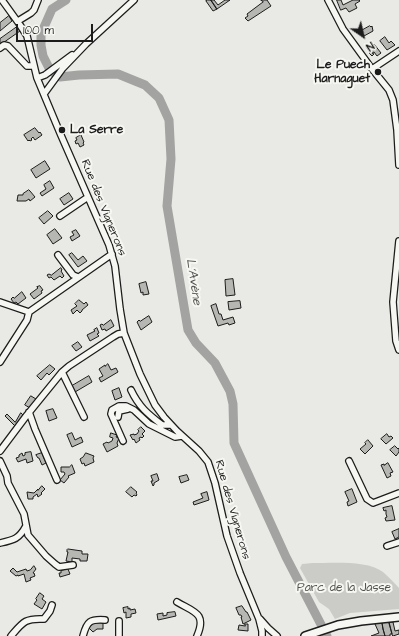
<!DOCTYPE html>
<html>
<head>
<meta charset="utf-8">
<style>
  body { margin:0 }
  #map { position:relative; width:399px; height:636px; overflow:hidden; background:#e9e9e5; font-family:"Architects Daughter",sans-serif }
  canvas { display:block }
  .north { position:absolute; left:343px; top:16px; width:40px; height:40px; -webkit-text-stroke:3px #f6f6f2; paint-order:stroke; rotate:146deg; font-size:11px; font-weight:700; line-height:16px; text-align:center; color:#1c1c1c }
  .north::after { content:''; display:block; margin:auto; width:14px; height:18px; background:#1c1c1c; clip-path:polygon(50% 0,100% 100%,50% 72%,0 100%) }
  .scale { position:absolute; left:16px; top:24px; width:77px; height:18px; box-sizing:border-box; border:2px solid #1c1c1c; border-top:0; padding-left:5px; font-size:12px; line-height:14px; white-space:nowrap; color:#1c1c1c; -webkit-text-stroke:3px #f6f6f2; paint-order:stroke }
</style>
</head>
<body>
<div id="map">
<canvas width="399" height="636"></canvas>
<div class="north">N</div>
<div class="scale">100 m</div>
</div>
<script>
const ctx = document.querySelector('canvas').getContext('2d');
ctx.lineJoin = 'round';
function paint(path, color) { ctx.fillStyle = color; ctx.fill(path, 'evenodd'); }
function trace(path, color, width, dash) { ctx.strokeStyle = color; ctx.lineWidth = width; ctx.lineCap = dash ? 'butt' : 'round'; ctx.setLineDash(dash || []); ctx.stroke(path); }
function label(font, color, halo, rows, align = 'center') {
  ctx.font = font + ' "Architects Daughter",sans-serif'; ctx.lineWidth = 4; ctx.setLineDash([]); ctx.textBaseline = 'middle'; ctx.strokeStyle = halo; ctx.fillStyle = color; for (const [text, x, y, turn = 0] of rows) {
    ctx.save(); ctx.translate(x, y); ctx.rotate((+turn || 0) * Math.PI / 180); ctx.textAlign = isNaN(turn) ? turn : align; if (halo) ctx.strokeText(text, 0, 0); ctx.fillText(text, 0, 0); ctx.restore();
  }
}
paint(new Path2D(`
  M313,563C332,563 368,560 383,572C389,577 394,583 399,588V609L350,613L335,619L329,609L319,602L300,568L302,564Z`), '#cbcbc7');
trace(new Path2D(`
  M66,0L52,9L41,34V45L43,56L50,70L60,77L79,75L118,74L145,85L159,98L169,120L171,159L167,206L188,330L196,343L215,363L230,391L233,404L234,443L286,557L327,636`), '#a3a3a1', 9);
const building = new Path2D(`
  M208,0H211L217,9L213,11L206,1Z
  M211,0H214L218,5L225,0H230L217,9Z
  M261,0H267L271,6L248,21L245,18L248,16L247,14L263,2Z
  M337,0H341L343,5L353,0H359L360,1L355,4L357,8L349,12L346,8L341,10Z
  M9,16L12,21L0,31V23Z
  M370,26L371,27L372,26L373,31L364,36L361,31Z
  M17,27L20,31L0,45V39Z
  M385,37L389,43L391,41L395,45L387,50L380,41Z
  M372,43L373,45L374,44L381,53L377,56L374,52L372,53L374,54L372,56L369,53L370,52L366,47Z
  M35,128L39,133L40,132L42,135L35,140L33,137L31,139L32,140L30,141L29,140L28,141L24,135Z
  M81,135L84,142L83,143L84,145L80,147L78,143L76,144L75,141L77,140L76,138Z
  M45,161L50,169L36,178L31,170Z
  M50,181L54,188L42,196L40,193L46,189L44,185Z
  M29,190L30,191L35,197L30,201L29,199L26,201H17L18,195H23V194Z
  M69,193L73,199L64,205L60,199Z
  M48,211L53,216L44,224L39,218Z
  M55,229L62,238L53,244L47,235Z
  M76,230L80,236L72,241L70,237L74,235L72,232Z
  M72,253L78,260L83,256L87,261L78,267L69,255Z
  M61,268L62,270L61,271L64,276L62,278L60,276L54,280L51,277L49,278L47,275L49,274L51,275Z
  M233,279L235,295L226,296L225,280Z
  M146,282L149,294L143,295V292L141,293L139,284Z
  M40,286L43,290L41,291L42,293L34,299L30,294L38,288L37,287Z
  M22,292L26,298L18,304L16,302L14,303L11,299L13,297L14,298Z
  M79,300L84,304L86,302L88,305L82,310V311L80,313L77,310L73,314L71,310L77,306L75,304Z
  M240,301L241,308L229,310L228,302Z
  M216,304L219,314H221L223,320L233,317L235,323L229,325L228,323L218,326L211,306Z
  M149,316L152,322L141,330L137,322L139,320L140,321Z
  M111,320L114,326L106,331L105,329L102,330L100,325L102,324L103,325Z
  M97,328L99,333L97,334L99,336L90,341L87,335L95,331L94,330Z
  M78,342L82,347L76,351L72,346Z
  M108,364L111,370L116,368L118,372L101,382L99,378L103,376L99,369L105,365V366Z
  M50,365L55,369L49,375L47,373L41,380L37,376Z
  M89,376L92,382L75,392L72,386Z
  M119,388L122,397L115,400L112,391Z
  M31,396L36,399L30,408L25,405Z
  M53,409L57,418L49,421L46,411Z
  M21,413L24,416L16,427L5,416L7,414L15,422Z
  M141,427L145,431L142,434L144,436L142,438L141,437L139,438L140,440L136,443L134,439L133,440L130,435L134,434V435L137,434L139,431L138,430Z
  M72,433L75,440L81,437L83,442L72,447L67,435Z
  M111,433L117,435L116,437L119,438L117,443L118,446L107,452L103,444L107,442L108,443L112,441L113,438L110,437Z
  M387,434L389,437L391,436L393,438L386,444L381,439Z
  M368,440L373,446L365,454L360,449L366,444L365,443Z
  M395,446L398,449L399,448V452L396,456L390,450Z
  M31,452L33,461L27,463L26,459L18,462L16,458L19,457V455L22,453L23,456L25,455V453Z
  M42,453L46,463L42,465L39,458H38L36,455Z
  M86,453L94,456L93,458L94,462L85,466L84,463L82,464L80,459L83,457Z
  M388,463L393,472L390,473L391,476L387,478L381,465L384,464V465Z
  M72,465L75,473L68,476L69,477L64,483L60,480L65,474L64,472H61V467H69Z
  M157,474L159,480L154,483V485L153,486L151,481H153L151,476Z
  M187,475L189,480L181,483L179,477Z
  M42,486L45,489L41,493L42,494L38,497L37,494L33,497V499H28L27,492L34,493L38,489V490Z
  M131,487L137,492L136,493L137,495L136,496L134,495L132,497L126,492Z
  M352,489L357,502L348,506L347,502L349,501L345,492Z
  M207,492L209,500L194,505L193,502L203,498L201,494Z
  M392,506L395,520L386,521L385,518L387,517L386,514V510L384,511L383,508Z
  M399,529V537L395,539L392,532Z
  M68,549L82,551V554H88L87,561H80V559L72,558V562L66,561L68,552H67V550Z
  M34,566L36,569L33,573H34L35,576L30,578L31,580L26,582L24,574L18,576V575L16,576L10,571L13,568L17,572L26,569L27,571L30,570Z
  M68,569L70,574L60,577L59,573H61V571Z
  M40,593L44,596L42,599L46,602L42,609L34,604L37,600L36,599Z
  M242,606L246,612H247L251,620L243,624L241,617H242L241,615H239L236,608Z
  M128,607V609L130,608V610L135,609L136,613L131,614V617L126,618V612L124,613L123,608Z
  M175,612L176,616L158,620L157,614L163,613V616L167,615V613Z
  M95,622L103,623V629H97L93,632L89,628Z
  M389,622H393L395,631L399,630V634L393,636Z
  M389,622L392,634H390V636H385L383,629L382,623Z
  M382,623L383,629L385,636H371L379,633L375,624Z
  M245,624H248V631L238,630L239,625L245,626Z`);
paint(building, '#b6b6b3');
trace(building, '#1c1c1c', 1);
const minor = new Path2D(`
  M2,0L20,25L27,36L37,78L60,133L109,245L115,266L120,309L124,333L140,374L155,405L164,417L177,431L199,451L208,462L215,483L227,536L240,573L259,619L262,631V636
  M328,0L343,29L372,69L389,90L393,100L397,130L399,165
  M18,21L31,13L34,10L38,0
  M0,48L4,45L8,46L27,66H34
  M372,69L399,51
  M37,78L45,75L72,55
  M44,94L63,68L86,44L134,0
  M60,216L88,197
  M399,241L393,302L396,341L399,350
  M58,255L73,275L78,277
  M0,302L29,312
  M0,362L27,320L29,312L112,254
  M62,372L84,417
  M131,390C139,407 148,414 162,425H170
  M29,412L35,429L57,480
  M118,417L119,411L128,409
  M123,441L111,414L112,410L119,406H126L134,410L149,424L175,437L182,436
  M0,451L27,415L62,372L69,366L113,337L118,334L124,333
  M0,461L7,476L8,483L24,514L28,535L46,556L55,564L59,567L73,565
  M349,461L367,499L373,503L399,493
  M0,543C14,540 19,539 26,526
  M387,546L399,542
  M177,602C194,612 207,613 197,636
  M260,619L268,628L277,636
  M119,621V636
  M11,636C23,622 25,618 44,619L50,611L52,605
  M83,636C87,621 90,619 105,620`);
const major = new Path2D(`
  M305,636L338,625L361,621L399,617`);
trace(minor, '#1c1c1c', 8);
trace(major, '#1c1c1c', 10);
trace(minor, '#f6f6f2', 5.5);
trace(major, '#f6f6f2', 7);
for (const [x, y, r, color] of [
  [378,72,4,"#1c1c1c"],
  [62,130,4,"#1c1c1c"]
]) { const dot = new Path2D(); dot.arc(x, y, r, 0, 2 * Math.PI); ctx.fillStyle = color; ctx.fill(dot); trace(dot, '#f6f6f2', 1.5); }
label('bold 12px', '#1c1c1c', '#f6f6f2', [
  ["Le Puech",370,65],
  ["Harnaguet",370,79],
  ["La Serre",70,130,"left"]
], 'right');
label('12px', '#1c1c1c', '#f6f6f2', [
  ["Rue des Vignerons",103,208,68],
  ["Rue des Vignerons",232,510,74]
]);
label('12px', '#51514f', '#f6f6f2', [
  ["Parc de la Jasse",344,588]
]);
label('italic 13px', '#525251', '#f6f6f2', [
  ["L'Avène",193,282,81]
]);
</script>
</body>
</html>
